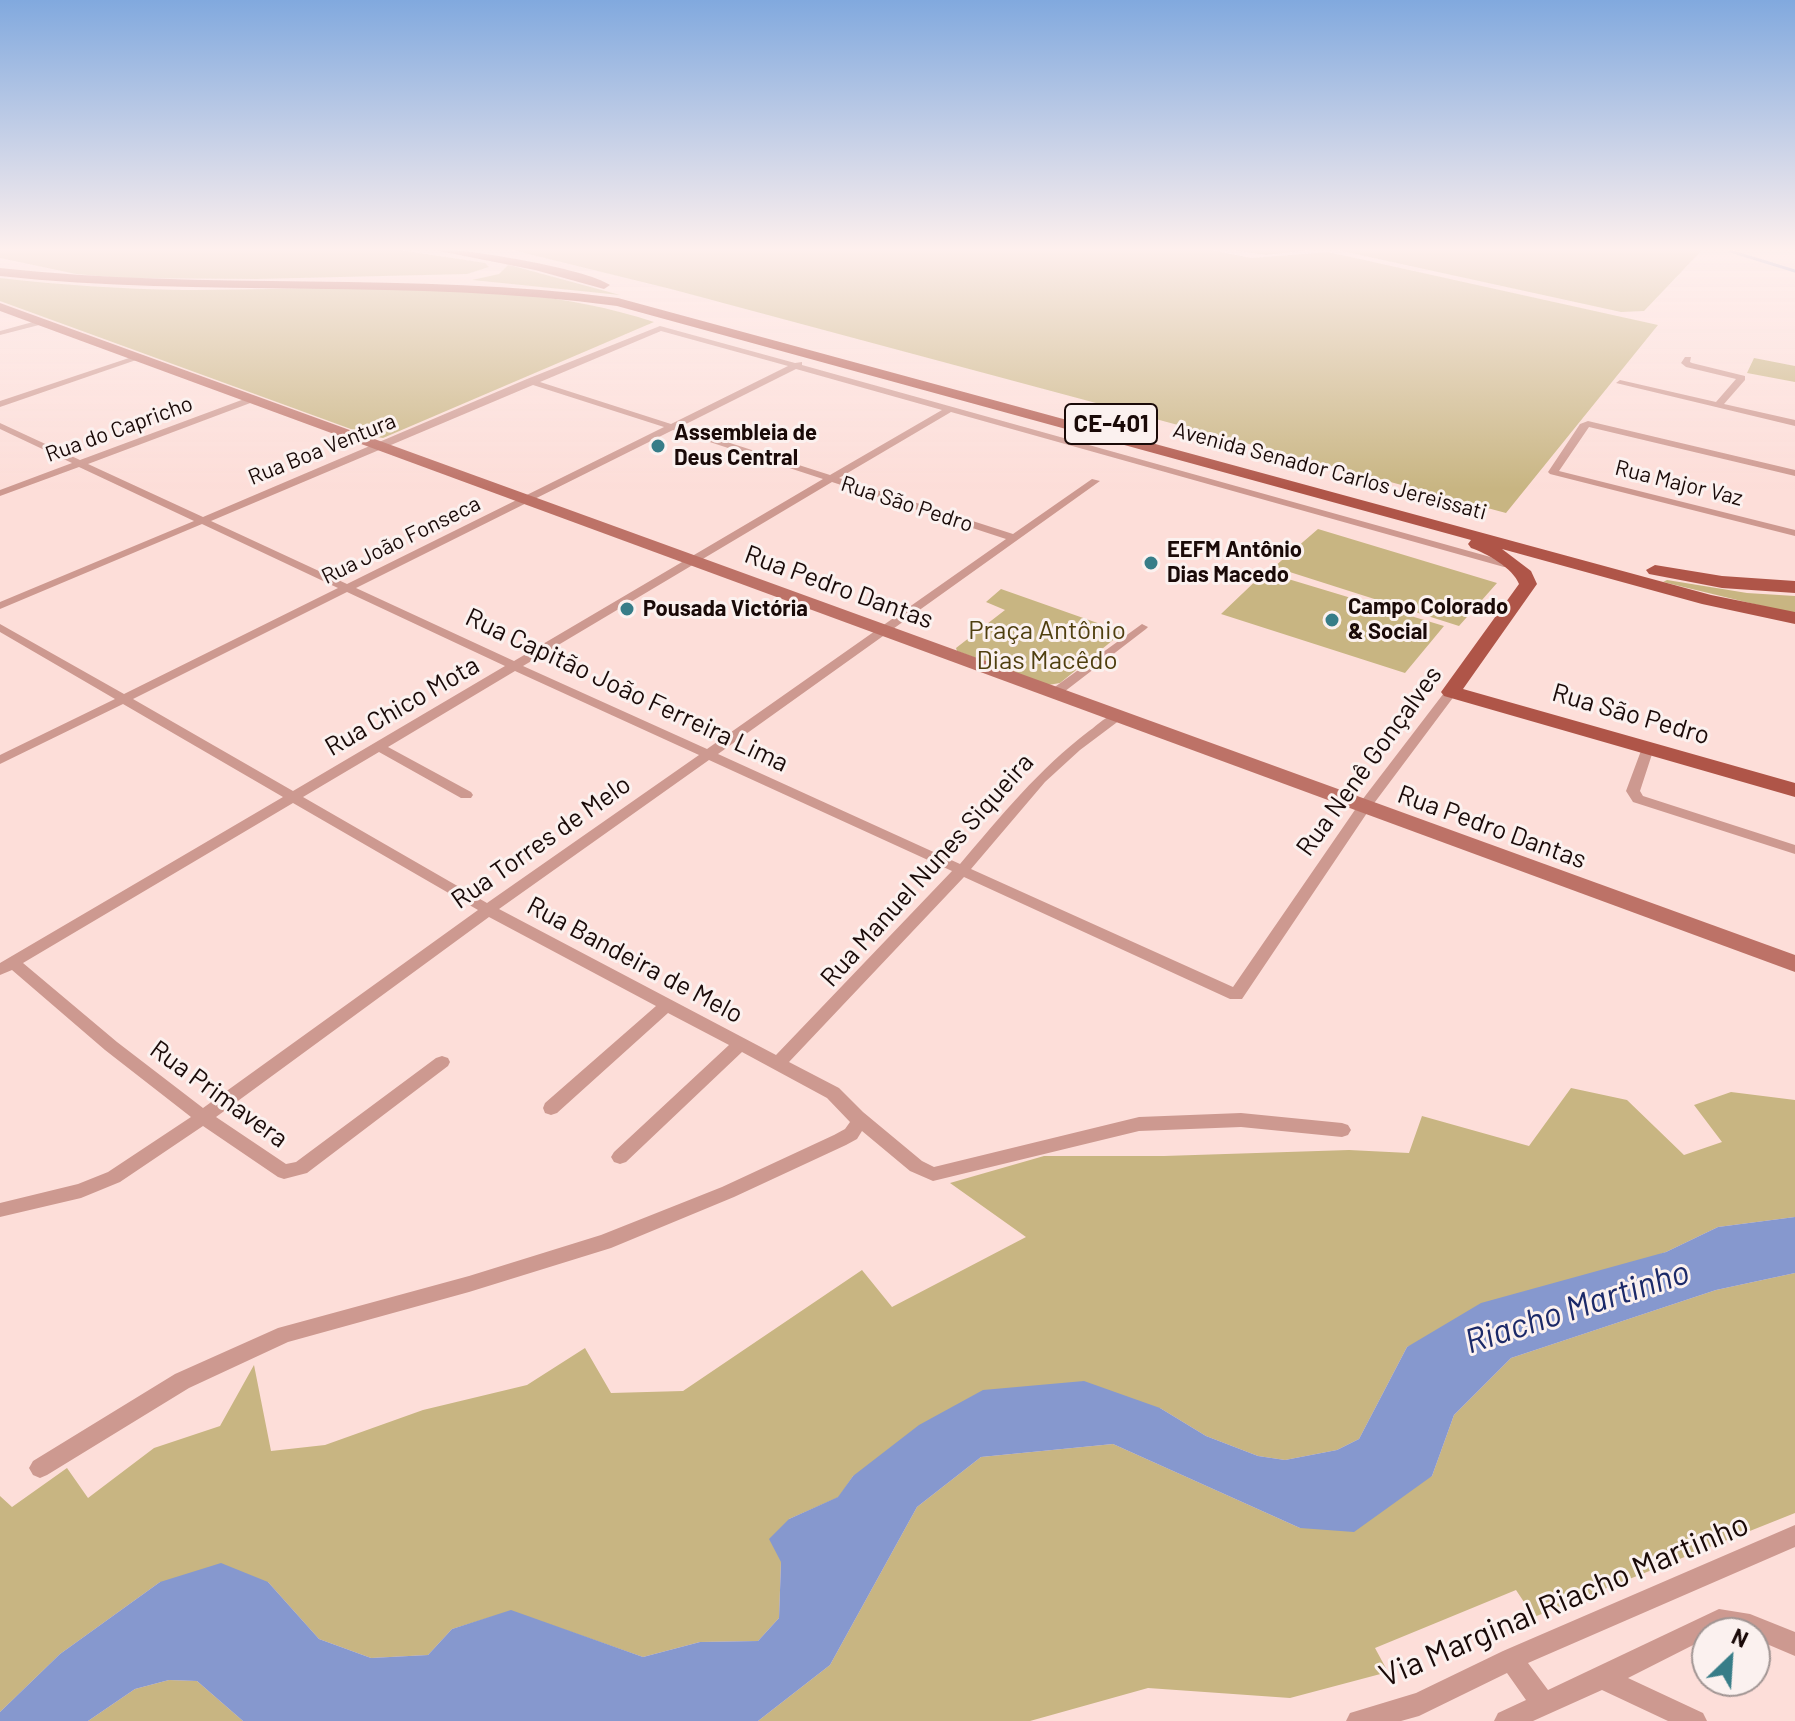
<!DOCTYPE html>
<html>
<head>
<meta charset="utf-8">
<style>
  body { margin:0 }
  #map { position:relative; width:1795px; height:1721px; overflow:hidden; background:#fdded9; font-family:Barlow,sans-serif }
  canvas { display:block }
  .north { position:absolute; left:1691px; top:1617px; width:80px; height:80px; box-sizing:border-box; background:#fbf1ef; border:2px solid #a19593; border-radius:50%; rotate:25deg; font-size:22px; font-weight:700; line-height:32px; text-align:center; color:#1a0a08 }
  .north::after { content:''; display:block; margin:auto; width:28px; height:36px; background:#377d88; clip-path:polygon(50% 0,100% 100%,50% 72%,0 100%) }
</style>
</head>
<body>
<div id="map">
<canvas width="1795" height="1721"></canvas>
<div class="north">N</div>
</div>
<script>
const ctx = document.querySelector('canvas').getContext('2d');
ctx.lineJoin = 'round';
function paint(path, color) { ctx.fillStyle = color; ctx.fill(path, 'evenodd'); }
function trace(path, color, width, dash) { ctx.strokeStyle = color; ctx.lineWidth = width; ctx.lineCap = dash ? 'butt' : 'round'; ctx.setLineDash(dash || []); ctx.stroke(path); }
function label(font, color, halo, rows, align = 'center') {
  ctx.font = font + ' Barlow,sans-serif'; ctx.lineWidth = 6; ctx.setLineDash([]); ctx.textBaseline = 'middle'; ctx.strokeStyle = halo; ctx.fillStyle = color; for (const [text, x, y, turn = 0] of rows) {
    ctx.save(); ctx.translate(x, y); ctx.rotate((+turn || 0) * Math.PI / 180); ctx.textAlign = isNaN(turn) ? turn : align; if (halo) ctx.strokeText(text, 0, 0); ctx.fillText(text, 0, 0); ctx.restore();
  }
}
paint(new Path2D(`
  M4,248H387L485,263L489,267L467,274L257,279L121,278L76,274L0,258V249Z
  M504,248H1202L1251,258L1328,252L1658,325L1506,513L671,289Z
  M1218,248H1704L1644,311L1621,312L1328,248L1266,255Z
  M508,265L513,266L620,295L472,280L499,274Z
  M0,278C60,285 121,289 182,290C339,291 507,274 654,322L383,438L370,436L0,301Z
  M1754,358L1795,366V382L1747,373Z
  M1318,529L1497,583L1459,626L1274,567Z
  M1265,572L1444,626L1405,673L1221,614Z
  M1667,580L1747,593L1795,596V614L1663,582Z
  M1001,589L1123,632L1060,683L1048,685L957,651L956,648L1005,610L986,602Z
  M1571,1088L1627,1100L1684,1155L1722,1142L1694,1105L1731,1092L1795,1100V1217L1718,1227L1666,1252L1407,1347L1359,1439L1337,1450L1285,1460L1258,1456L1206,1436L1160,1408L853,1476L839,1497L789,1519L781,1562L779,1618L758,1641L700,1642L643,1657L511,1611L452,1629L428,1655L371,1658L319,1639L268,1582H160L60,1654L0,1712V1496L12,1507L67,1468L88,1498L154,1448L220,1426L254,1365L271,1451L325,1445L423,1410L527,1385L585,1348L611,1393L683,1391L862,1270L892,1307L1026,1237L950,1183L1044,1156H1164L1349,1150L1409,1153L1422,1116L1529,1146Z
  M1795,1273V1513L1534,1617L1516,1590L1375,1648L1388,1672L1290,1698L1148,1688L1030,1721H758L830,1665L917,1507L981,1457L1113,1444L1300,1528L1432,1476L1454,1415L1511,1358L1716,1290Z
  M169,1680L197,1681L243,1721H88L135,1689Z`), '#c8b582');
paint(new Path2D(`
  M1795,1217V1273L1716,1290L1511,1358L1454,1415L1432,1476L1354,1532L1300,1528L1113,1444L981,1457L917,1507L830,1665L758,1721H243L197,1681L169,1680L135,1689L88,1721H0V1712L60,1654L160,1582L221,1563L268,1582L319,1639L371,1658L428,1655L452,1629L511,1610L643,1657L700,1642L758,1641L779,1618L781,1562L769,1539L789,1519L838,1497L853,1476L919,1425L983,1390L1084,1381L1160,1408L1206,1436L1258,1456L1285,1460L1337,1450L1359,1439L1407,1347L1481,1303L1666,1252L1718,1227Z`), '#8698ce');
trace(new Path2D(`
  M1730,251L1795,271`), '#8698ce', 3);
paint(new Path2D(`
  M40,320H43V324L0,335V331Z
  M660,326L795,363L802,362V365L1512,563V567H1504L951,412L839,478L1013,534L1092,479L1100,481L718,754L960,864C1001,816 1039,769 1089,731C1099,724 1108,713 1120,714L1122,717L1120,720L1080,750L1045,782L971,869L1233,987L1359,804L1447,689H1455L1457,692L1455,695L1369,810L1242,999H1230L964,877L789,1062L839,1088L863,1112L922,1161L934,1167L1139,1117L1241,1113L1342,1123L1348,1125L1351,1130L1348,1135L1342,1137L1241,1127L1139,1131L933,1181L910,1171L862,1131L857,1139L846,1145L734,1197L611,1248L469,1292L288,1342L189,1388L47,1475L40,1478L33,1475L29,1468L33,1461L175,1374L278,1328L469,1276L601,1235L722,1187L834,1135L845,1129L850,1122L827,1098L742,1052L626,1162L620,1164L614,1162L611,1157L614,1152L729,1045L668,1013L557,1113L551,1115L545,1113L543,1108L545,1103L656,1006L489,917L216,1117L286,1164L296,1162L436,1058L442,1056L448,1058L450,1062L448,1066L307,1173L284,1179L278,1177L203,1126L120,1182L81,1198L0,1217V1203L78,1184L108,1172L191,1117L105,1050L12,970L0,975V963L283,797L123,704L0,764V755L115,699L0,632V624L124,694L338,588L202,524L0,609V602L194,521L79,467L0,496V490L72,463L0,429V423L80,460L247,398H253V402L88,464L203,517L527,379ZM661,331L788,366L671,424L540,382ZM796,369L942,410L830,475L680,427ZM533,385L664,427L347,584L211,521ZM673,430L823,479L514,661L356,588ZM832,482L1006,539L707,749L523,666ZM347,592L505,666L293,791L133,699ZM515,671L699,755L487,903L303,797L379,752L461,798H471L473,795L471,792L388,747ZM709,760L952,871L776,1055L499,909ZM293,803L478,910L203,1108L117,1042L23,963Z
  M135,356L142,358L0,407V401Z
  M1685,357H1691L1690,362L1692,363L1745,376V380L1724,404L1795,420V426L1616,383L1620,380L1716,402L1736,379L1686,367L1681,363Z
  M1588,421L1795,470V476L1589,427L1559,471L1795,530V536L1550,474L1548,472L1580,424Z
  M1142,624L1148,627L1146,629L1060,695H1052L1050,692L1052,689Z
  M1648,744L1654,748L1640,791L1643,796L1795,845V854L1633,802L1626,791L1642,748Z
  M1795,1525V1547L1528,1663L1548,1690L1719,1609L1750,1614L1795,1632V1656L1755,1639V1633H1707V1638L1628,1678L1703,1713L1707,1721H1668L1602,1690L1533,1721H1494L1498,1713L1526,1700L1507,1673L1419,1716L1401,1721H1346L1350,1713L1416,1693L1503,1651Z`), '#cd9990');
paint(new Path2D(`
  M0,303L1795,955V972L0,311Z`), '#bd7267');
paint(new Path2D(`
  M424,248C457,247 586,268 610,285L604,289L535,270Z
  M0,268C206,291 413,271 618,298L1711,595L1795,612V624L1702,604L1502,549L1531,571L1537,584L1463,689L1795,783V797L1444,696L1441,692L1519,584C1513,568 1486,553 1471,548L1468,544L1471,540L617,306C412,278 205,298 0,276Z
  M1655,565L1722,576L1795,581V593L1722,588L1649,574L1646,570Z`), '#af5548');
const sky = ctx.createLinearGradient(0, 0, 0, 489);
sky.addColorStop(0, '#81a9de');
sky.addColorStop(0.51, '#fef0ee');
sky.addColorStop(1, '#fef0ee00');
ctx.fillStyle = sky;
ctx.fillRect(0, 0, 1795, 489);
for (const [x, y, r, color] of [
  [658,446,8,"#377d88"],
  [1151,563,8,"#377d88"],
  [627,609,8,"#377d88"],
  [1332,620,8,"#377d88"]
]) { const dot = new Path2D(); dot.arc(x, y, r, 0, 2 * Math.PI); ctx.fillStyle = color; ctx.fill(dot); trace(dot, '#fbf1ef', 3); }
label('22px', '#1a0a08', '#fbf1ef', [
  ["Rua do Capricho",119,429,-20],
  ["Rua Boa Ventura",322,449,-22],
  ["Avenida Senador Carlos Jereissati",1330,471,15],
  ["Rua Major Vaz",1679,483,14],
  ["Rua São Pedro",907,504,18],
  ["Rua João Fonseca",401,540,-26]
]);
label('bold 22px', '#1a0a08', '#fbf1ef', [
  ["Assembleia de",674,433],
  ["Deus Central",674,458],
  ["EEFM Antônio",1167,550],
  ["Dias Macedo",1167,575],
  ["Campo Colorado",1348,607],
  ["& Social",1348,632],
  ["Pousada Victória",643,609]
], 'left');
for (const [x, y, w] of [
  [1111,424,92]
]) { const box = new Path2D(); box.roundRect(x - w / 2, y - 20, w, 40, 6); ctx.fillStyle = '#fbf1ef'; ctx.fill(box); trace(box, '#1a0a08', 2); }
label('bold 24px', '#1a0a08', null, [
  ["CE-401",1111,424]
]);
label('26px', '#1a0a08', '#fbf1ef', [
  ["Rua Pedro Dantas",839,587,20],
  ["Rua Capitão João Ferreira Lima",627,690,25],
  ["Rua Chico Mota",402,706,-30],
  ["Rua São Pedro",1631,714,16],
  ["Rua Nenê Gonçalves",1369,761,-54],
  ["Rua Pedro Dantas",1492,827,20],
  ["Rua Torres de Melo",541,842,-35],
  ["Rua Manuel Nunes Siqueira",927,870,-48],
  ["Rua Bandeira de Melo",635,960,28],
  ["Rua Primavera",219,1094,36]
]);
label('26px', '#4f3f0f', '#fbf1ef', [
  ["Praça Antônio",1047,630],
  ["Dias Macêdo",1047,660]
]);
label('32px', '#1a0a08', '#fbf1ef', [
  ["Via Marginal Riacho Martinho",1564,1600,-23]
]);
label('italic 34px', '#1b2968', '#fbf1ef', [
  ["Riacho Martinho",1577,1307,-18]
]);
</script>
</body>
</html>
